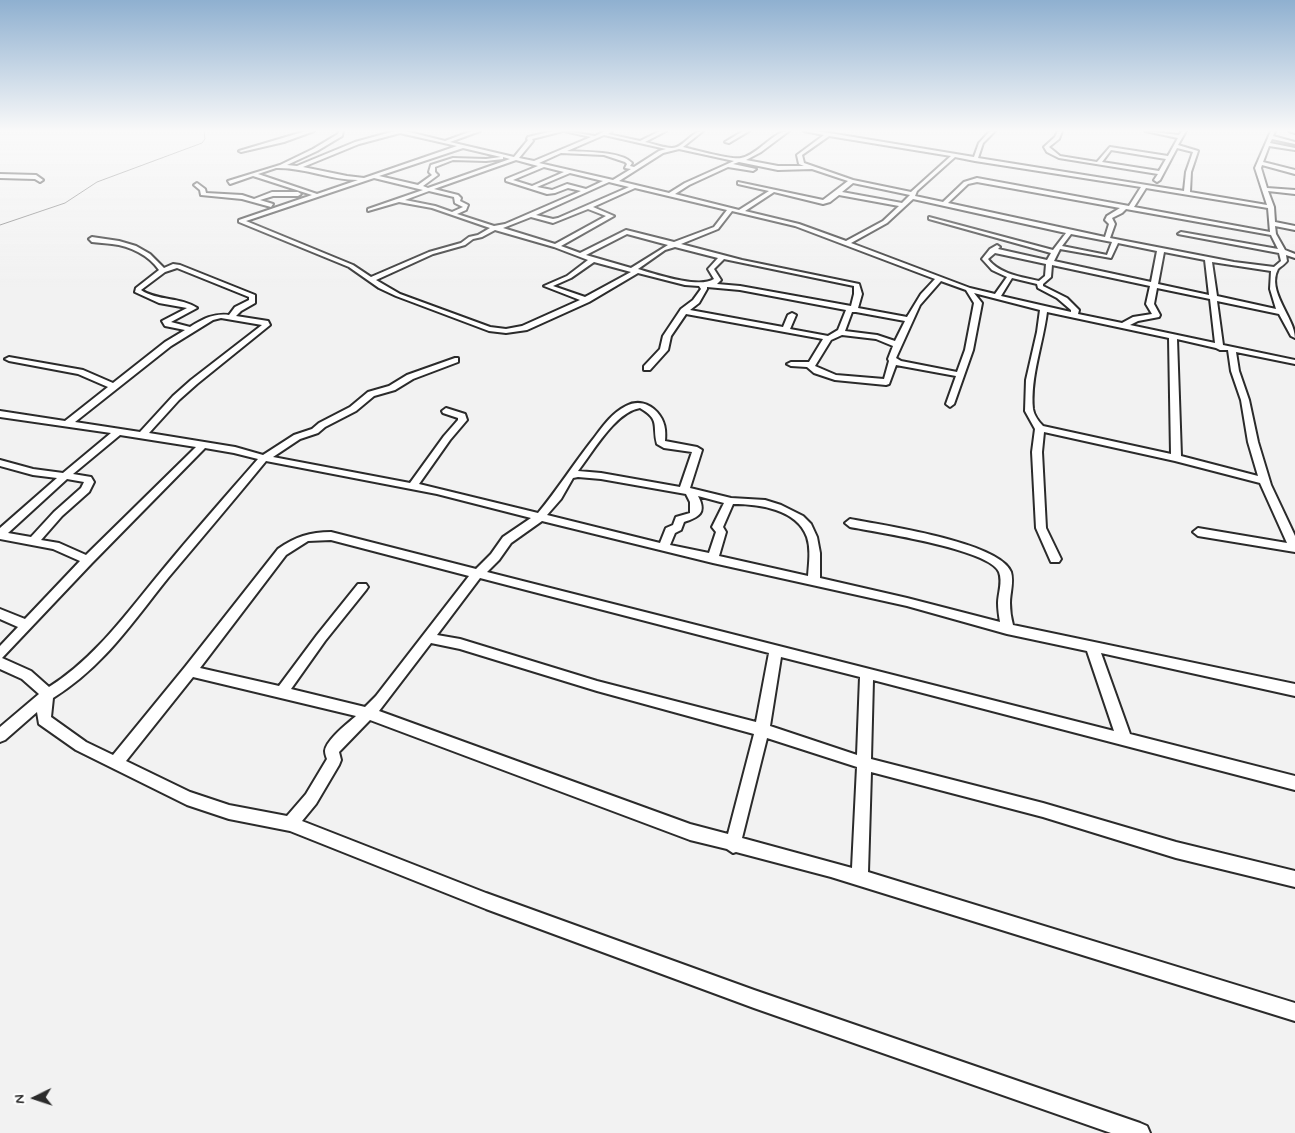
<!DOCTYPE html>
<html>
<head>
<meta charset="utf-8">
<style>
  body { margin:0 }
  #map { position:relative; width:1295px; height:1133px; overflow:hidden; background:#f2f2f2; font-family:Mynerve,sans-serif }
  canvas { display:block }
  .north { position:absolute; left:10px; top:1073px; width:50px; height:50px; -webkit-text-stroke:4px #fff; paint-order:stroke; rotate:266deg; font-size:14px; font-weight:700; line-height:20px; text-align:center; color:#2b2b2b }
  .north::after { content:''; display:block; margin:auto; width:18px; height:22px; background:#2b2b2b; clip-path:polygon(50% 0,100% 100%,50% 72%,0 100%) }
</style>
</head>
<body>
<div id="map">
<canvas width="1295" height="1133"></canvas>
<div class="north">N</div>
</div>
<script>
const ctx = document.querySelector('canvas').getContext('2d');
ctx.lineJoin = 'round';
function trace(path, color, width, dash) { ctx.strokeStyle = color; ctx.lineWidth = width; ctx.lineCap = dash ? 'butt' : 'round'; ctx.setLineDash(dash || []); ctx.stroke(path); }
function paint(path, color) { ctx.fillStyle = color; ctx.fill(path, 'evenodd'); }
trace(new Path2D(`
  M0,225L65,203L97,182L202,143L205,139L204,131`), '#787878', 1);
const minor = new Path2D(`
  M306,131H314L284,142L241,152L239,151Z
  M339,131H343L342,136L317,151L287,165L297,166L355,142L395,131H405L445,141L472,131H480L450,142L514,157L528,140L527,139L528,137L553,131H563L532,139L533,141L519,158L534,161L591,137L564,131L595,136L605,131H612L608,134L640,141L660,131H666L645,142C654,144 664,148 672,148C684,148 691,131 703,131L683,147C694,150 733,160 741,158C758,155 773,131 789,131L761,152L746,160L778,166H804L799,164L797,155L824,135L804,131H817L974,157L979,143L990,131H995L983,143L978,158L1184,191L1186,172L1193,152L1177,148L1160,180L1157,182L1154,180L1158,174L1059,158L1047,152L1044,147L1055,137L1058,131H1062L1059,139L1049,147L1060,156L1097,162L1110,147L1168,156L1178,138L1145,131L1179,135L1182,131H1186L1178,145L1198,151L1191,172L1190,192L1267,205L1255,168L1271,131H1275L1273,136L1295,142V144L1272,139L1270,143L1295,148V150L1269,146L1263,162L1295,170V174L1262,165L1261,168L1267,188L1295,190V194L1268,191L1274,207L1275,222L1295,226V230L1275,226L1276,234L1285,250L1295,254V258L1286,255L1287,261C1285,264 1280,267 1278,269C1266,291 1295,318 1295,338L1291,336L1279,314L1217,301L1223,345L1295,360V364L1236,352L1239,371L1249,400L1258,442L1271,485L1295,536V552L1198,536L1193,532L1198,528L1287,543L1260,483L1175,461L1044,432L1042,452L1046,528L1061,559L1059,562H1051L1036,528L1032,452L1035,429L1025,411L1026,380L1037,332L1040,310L974,293L982,303L973,350L954,404L950,407L946,404L956,376L896,365L889,384L886,385L835,380L814,373L807,367L791,366L787,364L791,362H809L823,339L686,314L671,336L668,350L650,370H644V366L660,349L663,336L681,309L693,300L701,289L699,286L685,285L638,273L589,302L527,330L506,333L489,331L396,296L379,288L349,267L239,222V220L312,195L253,176L230,184L228,181L280,165L313,149L338,134ZM400,133L457,146L364,178L347,176L303,167L359,144ZM604,135L666,149L659,151L634,167L630,166L632,163C621,151 585,152 567,151ZM829,136L951,156L911,192L853,180L804,163L802,155ZM463,148L501,157L486,159L453,158L431,165L429,172L432,175L418,185L379,176ZM679,149L734,161L685,183L669,193L619,181L663,153ZM1111,150L1166,159L1159,171L1102,162ZM561,153L604,155L625,162L627,164L625,168L631,169L613,180L539,163ZM503,157L510,159L428,188L423,186L438,175L435,172V167L453,160L486,161L503,159ZM955,157L975,161L1141,187L1129,206L977,178L964,182L943,202L915,196L917,191ZM516,160L538,166L506,179V181L547,194L555,193L568,188L581,191L505,224L494,226L457,214L466,210L468,205L460,201L461,198L458,195L434,189ZM739,162L778,170L812,169L848,181L823,200L738,182V184L769,191L739,210L675,194L689,185L728,167L753,171L756,169L733,164ZM544,167L564,172L532,186L513,180ZM276,168C304,167 330,180 358,180L317,194L258,174ZM570,173L603,181L586,189L567,184L552,190L537,187ZM374,178L423,190L368,209V211L399,202L432,208L490,228L478,235L469,237L461,243L429,252L371,277L353,265L246,221ZM609,182L629,187L558,218L553,219L536,215ZM977,182L1120,208L1107,216L1105,220L1109,224L1105,237L948,203L968,184ZM853,183L910,195L902,203L842,192ZM635,188L727,210L714,227L674,242L626,230L580,253L561,246L614,216L593,207ZM1146,188L1268,208L1270,232L1134,207ZM429,191L454,197L455,203L463,207L452,212L435,206L405,200ZM774,192L823,204L830,202L839,195L899,206L883,221L846,241L799,224L745,211ZM913,199L1066,233L1053,250L929,217V219L1051,253L1047,260L998,249L1000,247L997,245L990,249L982,259L992,270L1007,277L995,294L970,288L851,243L887,223ZM588,209L606,216L555,244L503,228L531,217L553,223ZM1126,209L1271,235L1278,249L1181,232L1178,234L1279,253L1281,261L1274,267L1234,262L1110,238L1115,224L1112,218L1122,213ZM732,211L795,226L935,279L921,294L907,317L858,308L862,294L859,284L742,260L681,244L718,229ZM495,230L554,247L588,260L567,276L544,286L580,300L522,326L506,329L490,327L400,294L376,280L433,254L465,245L473,239L482,237ZM627,234L668,245L631,268L586,255ZM1071,234L1112,242L1107,255L1062,246ZM1118,243L1157,251L1151,282L1054,261L1060,249L1111,258ZM675,247L718,258L708,269L714,279C699,289 655,274 638,269L665,250ZM1164,252L1205,260L1209,295L1158,284ZM995,253L1046,264L1045,276L1039,281C1022,277 999,274 988,259ZM724,259L854,286V294L851,306L740,286L717,284L721,280L714,269ZM594,262L631,272L585,297L553,286L571,278ZM1212,262L1271,271L1270,289L1276,309L1217,296ZM1052,265L1150,286L1146,304L1152,314L1133,317L1122,323L1078,314L1079,310L1067,298L1043,286V284L1051,277ZM1012,278L1037,284L1038,288L1057,298L1071,310V312L1001,296ZM941,281L966,290L974,303L965,350L957,372L901,361L896,358L920,305ZM707,287L740,290L846,310L838,330L828,336L790,329L796,315L792,313L788,315L783,327L690,310L699,303L707,289ZM1157,288L1210,299L1215,343L1130,325L1138,321L1159,317L1160,315L1154,304ZM852,312H856L905,321L895,341L877,335L845,331ZM1047,312L1169,338L1171,454L1043,426C1039,422 1034,415 1033,409C1030,377 1043,344 1047,312ZM842,335L876,339L893,346L888,359L889,361L884,379L836,375L815,366L831,340ZM1177,339L1216,348L1220,350H1228L1231,371L1241,400L1248,442L1258,476L1181,456Z
  M743,131H749L729,143L725,142Z
  M1295,131V133L1289,131Z
  M0,174L36,175L43,180L40,182L35,179L0,178Z
  M197,183L205,189L206,193L242,195L254,199L272,192H298L301,194L298,196H273L260,200L273,204L271,207L242,199L201,195L200,190L194,185Z
  M92,237L119,241L136,246L150,254L164,268L173,264L180,265L255,295V303L241,311L236,316L268,321L270,325L197,384L179,400L149,433L235,447L263,455L294,435L312,429L319,423L350,407L368,392L389,386L407,375L455,358H458V362L413,379L395,390L374,396L356,411L325,427L318,433L300,439L273,457L410,483L444,436L458,420V418L443,413L442,411L446,408L465,414L467,420L450,440L419,484L538,513C558,489 574,463 594,438C603,426 612,413 626,406C637,400 649,403 657,412C665,421 666,430 665,441L697,447L702,450L690,488L731,498L765,500L781,505L803,516L811,524L817,537L820,553V578L907,598L1000,622C999,616 998,610 998,603C998,594 1003,582 999,572C990,549 876,532 850,527L845,523L850,519C881,525 1000,542 1011,572C1014,582 1010,593 1010,603C1010,610 1011,618 1013,625L1295,684V696L1101,653L1130,734L1295,776V790L873,680L871,759L1043,803L1176,842L1295,871V887L1176,858L1043,817L871,772L868,872L1295,1003V1021L831,877L736,852L733,853L727,849L690,840L370,720L339,752L341,760L339,765L316,804L302,821L486,893L754,990L1140,1123L1147,1126L1150,1133H1111L754,1008L486,909L290,831L229,819L187,805L76,750L39,724L37,712L5,740L0,742V727L39,694L22,679L0,669V646L18,627L0,619V609L25,619L80,561L53,549L0,539V528L57,478L33,475L0,466V460L33,469L63,473L111,433L0,417V411L65,421L108,387L78,374L9,361L5,359L9,357L83,370L113,383L165,342L185,330L165,326L162,321L187,308L159,303L135,292L136,288L159,270C149,255 130,246 112,244C105,243 99,243 92,242L89,239ZM177,268L249,297V300L235,307L229,315C214,313 203,319 190,327L171,322L197,308C181,297 157,301 141,290L165,272ZM221,318L262,325L191,380L173,396L140,432L75,422L171,346L213,320ZM640,408C661,420 652,426 657,444L664,448L692,452L680,487L601,473L578,471C593,452 615,412 640,408ZM120,435L196,447L86,555L59,543L41,540L62,516L89,492L94,482L91,477L73,474ZM205,448L234,453L258,459C225,497 192,534 160,573C126,614 95,658 49,687L31,671L2,658L92,563ZM266,461L437,494L531,518L503,537L491,554L476,569L331,532C310,532 295,537 278,549L185,667L113,755L86,742L51,717L53,698C104,666 131,624 168,578C201,539 234,500 266,461ZM578,477L601,479L686,494L690,502V513L676,517L673,525L666,528L660,543L547,515L561,499L573,478ZM67,479L84,482L81,488L54,512L31,537L8,533ZM698,496L724,503L712,527L716,532L709,553L670,545L675,533L681,530L684,522C699,517 707,513 698,496ZM733,504C759,504 797,509 807,537C811,549 809,563 808,576L719,556L726,532L723,527ZM542,521L713,563L907,606L1007,634L1087,651L1114,731L487,572L499,560L511,543ZM331,540L469,576L376,696L365,707L291,689L325,641L366,590L368,587L366,584H358L317,635L279,686L200,668L286,555L308,541ZM480,578L769,653L756,722L597,681L460,639L437,635ZM431,643L460,649L597,691L754,734L728,834L690,824L379,711ZM781,657L860,677L857,755L770,726ZM193,677L356,716C348,723 326,740 325,751C325,754 326,756 327,759L306,794L287,816L229,805L190,792L126,761ZM767,738L857,767L852,868L742,838Z`);
trace(minor, '#2b2b2b', 4);
paint(minor, '#fff');
const sky = ctx.createLinearGradient(0, 0, 0, 290);
sky.addColorStop(0, '#8fb0d0');
sky.addColorStop(0.45, '#f9f9f9');
sky.addColorStop(1, '#f9f9f900');
ctx.fillStyle = sky;
ctx.fillRect(0, 0, 1295, 290);
</script>
</body>
</html>
